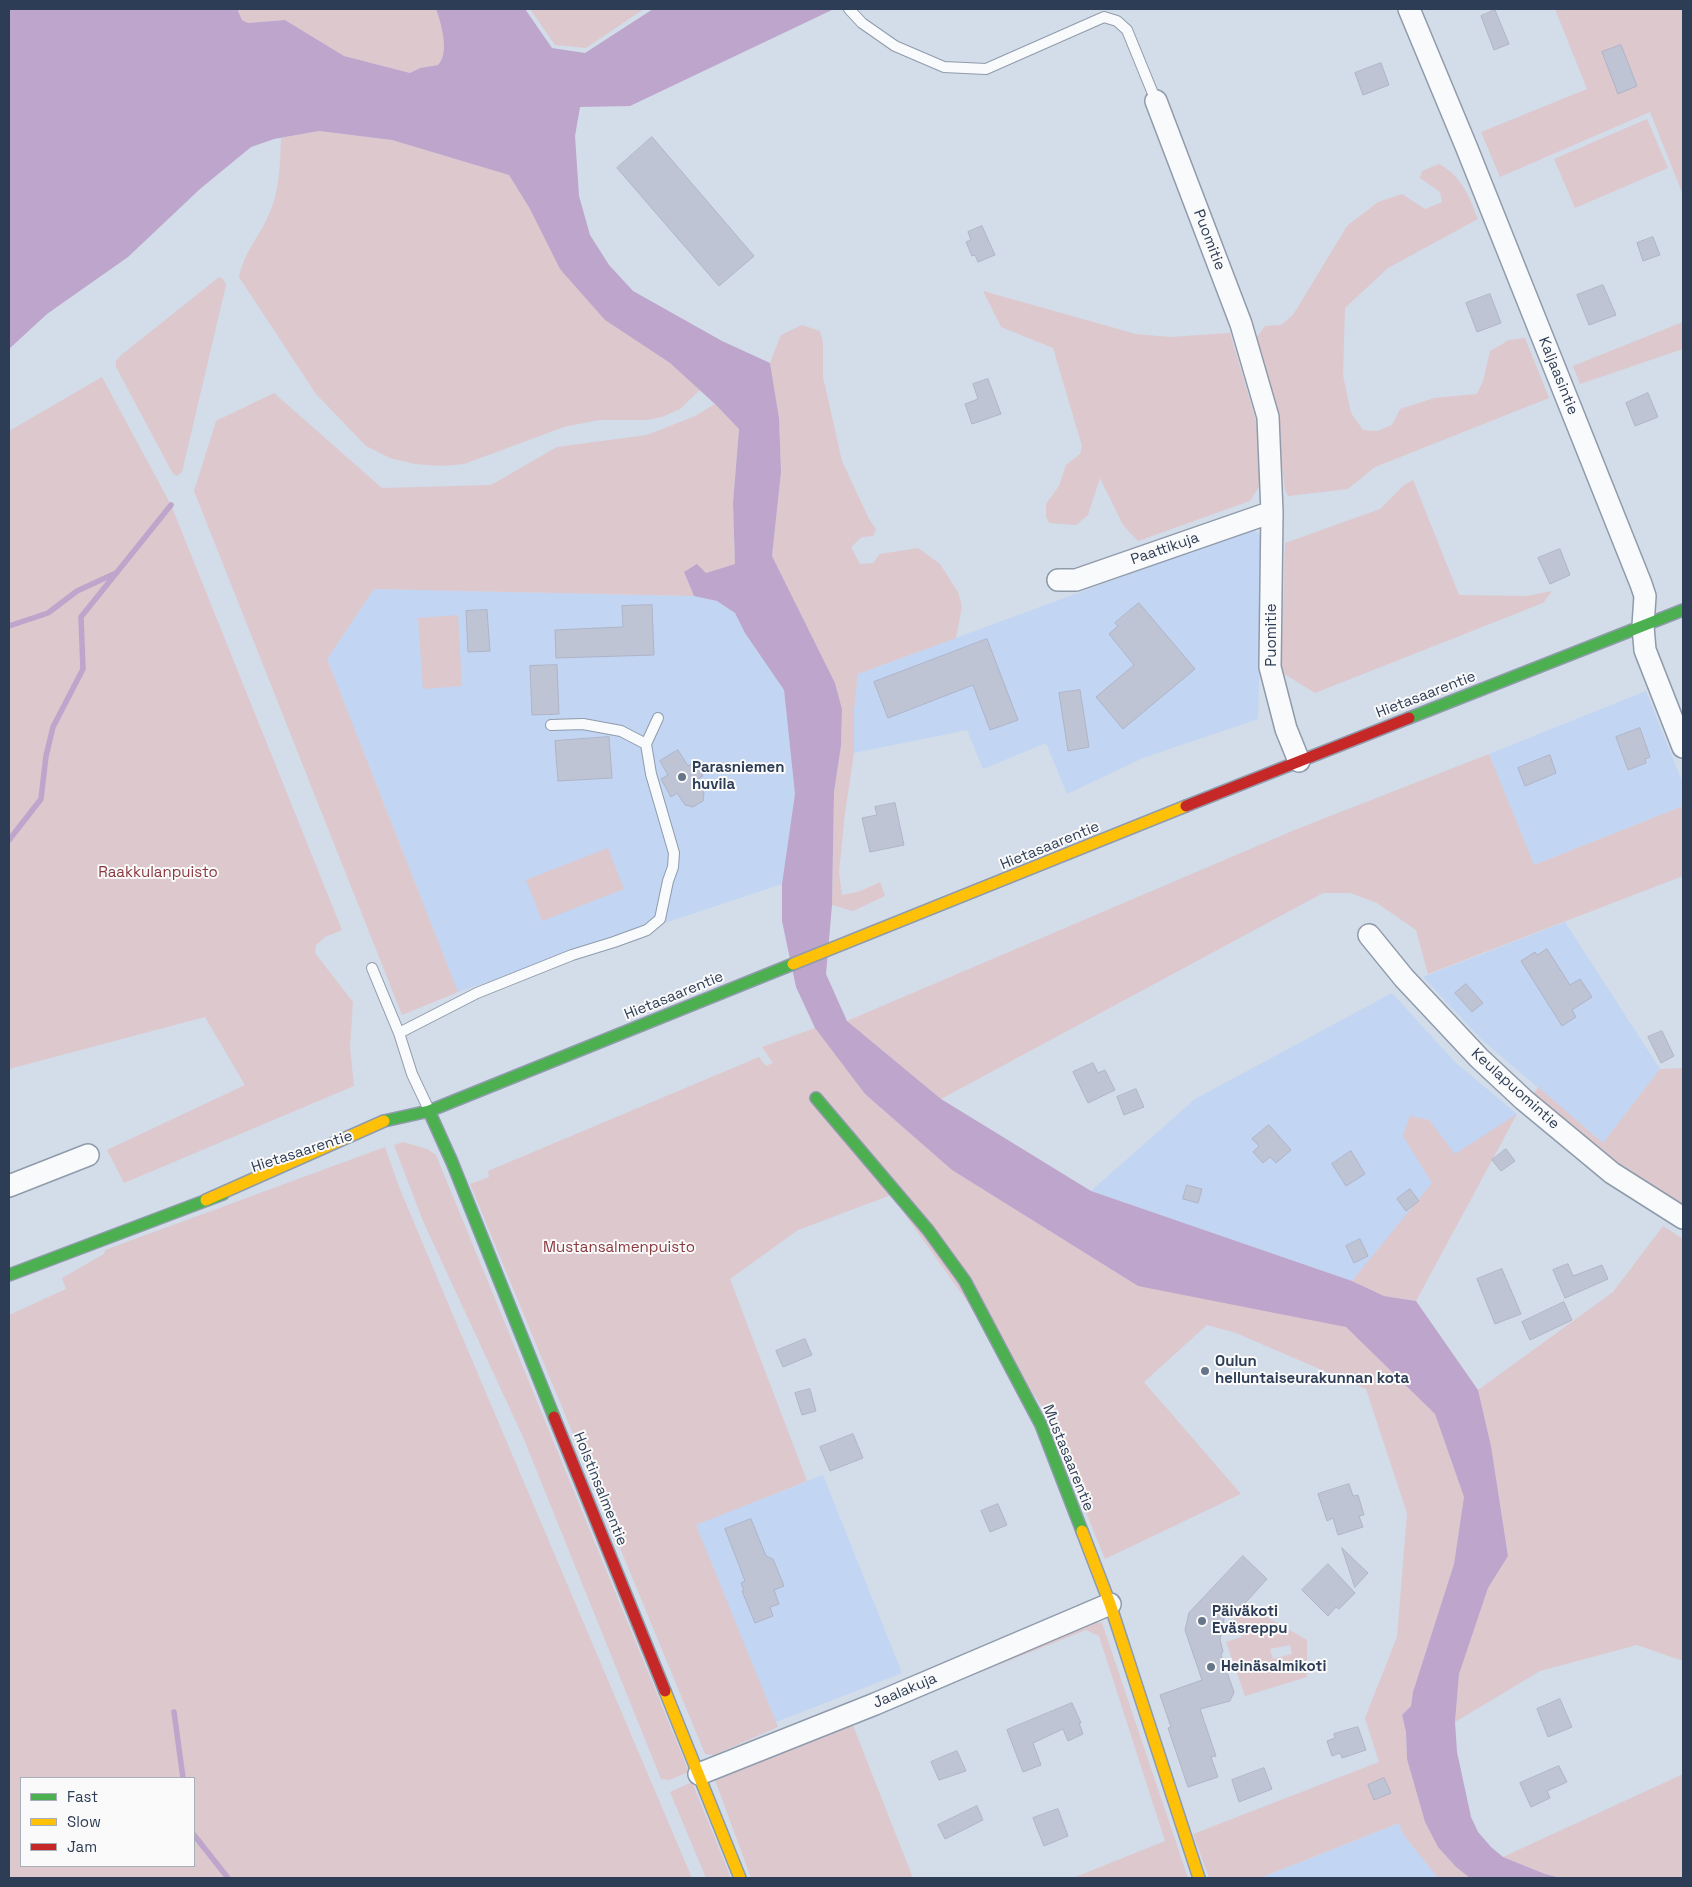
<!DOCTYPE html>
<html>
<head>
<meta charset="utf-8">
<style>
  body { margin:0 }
  #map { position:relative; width:1692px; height:1887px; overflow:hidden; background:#d3dce9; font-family:"Space Grotesk",sans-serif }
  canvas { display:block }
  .frame { position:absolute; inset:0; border:10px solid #2d3d56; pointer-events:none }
  .legend { position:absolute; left:20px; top:1777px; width:175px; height:90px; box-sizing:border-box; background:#fafafa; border:1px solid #a8aeb8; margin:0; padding:6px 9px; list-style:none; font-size:15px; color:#2d3d56 }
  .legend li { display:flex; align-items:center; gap:10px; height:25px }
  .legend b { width:25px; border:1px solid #a8aeb8 }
</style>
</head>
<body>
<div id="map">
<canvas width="1692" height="1887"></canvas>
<div class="frame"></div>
<ul class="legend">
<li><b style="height:6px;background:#4caf50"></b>Fast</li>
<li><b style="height:6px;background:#ffc107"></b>Slow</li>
<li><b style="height:6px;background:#c62828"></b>Jam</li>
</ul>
</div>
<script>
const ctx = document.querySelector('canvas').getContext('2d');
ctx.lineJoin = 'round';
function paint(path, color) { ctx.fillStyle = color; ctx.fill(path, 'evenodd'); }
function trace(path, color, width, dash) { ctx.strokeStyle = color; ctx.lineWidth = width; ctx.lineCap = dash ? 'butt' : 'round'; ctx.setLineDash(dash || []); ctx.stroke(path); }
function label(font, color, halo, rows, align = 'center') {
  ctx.font = font + ' "Space Grotesk",sans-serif'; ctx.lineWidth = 4; ctx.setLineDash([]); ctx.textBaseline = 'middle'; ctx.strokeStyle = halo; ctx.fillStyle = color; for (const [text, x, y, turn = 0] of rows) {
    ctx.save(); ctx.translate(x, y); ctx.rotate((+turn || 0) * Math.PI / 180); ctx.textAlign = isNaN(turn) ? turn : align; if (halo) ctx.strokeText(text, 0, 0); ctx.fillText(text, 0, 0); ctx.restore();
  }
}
paint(new Path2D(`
  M1252,529L1263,536L1258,719L1143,758L1067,794L1046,743L983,769L967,730L854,753V709L858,674Z
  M374,589L694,596L717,601L735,613L745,633L784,690L795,794L782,884L458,992L327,659Z
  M1646,691L1683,784V806L1534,865L1489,754Z
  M1565,922L1660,1069L1603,1143L1481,1039L1423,977Z
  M1392,993L1456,1063L1517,1114L1352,1281L1091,1191L1195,1099Z
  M823,1475L902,1673L776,1722L695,1525Z
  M1399,1823L1403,1834L1438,1878H1260Z`), '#c2d5f2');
paint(new Path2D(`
  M239,9H436C441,23 450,53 438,65L420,68L410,73L344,56L285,20L248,23L242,20L238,11Z
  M530,9H644L586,48L555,45Z
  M1555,9H1683V195L1650,112L1500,177L1481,132L1587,89Z
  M1647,119L1668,168L1575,208L1554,159Z
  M319,131L392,140L509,175L530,209L605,320L670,363L700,390L680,409L662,417L647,420H599L564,427L464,464L441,466L415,464L390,458L366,446L316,394L239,277C245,250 259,238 269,214C280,190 280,164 281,138Z
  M1439,164C1462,176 1469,197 1478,219L1388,268L1345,308L1343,375L1351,413L1363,430L1377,431L1392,425L1400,409L1434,398L1477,394L1483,381L1490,351L1509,340L1525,338L1549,398L1375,467L1348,489L1288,496L1285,490L1276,416L1256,338L1265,326L1281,325L1293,315L1347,226L1378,202L1402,194L1425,209L1442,202L1440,192L1420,178L1422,171Z
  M219,277L223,279L226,285L182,472L177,476L173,474L116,367V361L120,356Z
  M983,291L1136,334L1170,337L1230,333L1260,434L1262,482L1250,501L1138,541L1123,525L1100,478L1088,515L1076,525L1049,523L1046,516V504L1059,486L1066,465L1080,454L1082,446L1053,348L1001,327Z
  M1683,322V349L1580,384L1573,366Z
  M802,325L820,331L823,342V377L842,461L869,519L876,529L873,536L862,537L851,547L860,564L873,563L880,554L918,548L940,564L958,592L962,606L956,638L858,674L854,709V753L845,813L839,872L842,895L858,892L880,882L885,896L853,911L832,905L834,792L841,746L842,709L835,683L772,556L781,472L779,418L770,363L781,335Z
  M102,377L171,505L342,930L325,937L316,945L315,953L353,1002L350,1047L354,1086L124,1183L107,1150L245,1085L205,1017L9,1069V431Z
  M274,393L382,488L491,485L557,447L647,435L695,416L715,404L739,429L733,503L735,564L706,573L684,572L694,596L374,589L327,659L458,992L402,1015L194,491L216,421Z
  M1413,480L1459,595L1527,596L1552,591L1543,603L1315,693L1281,672L1285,543L1380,509L1404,485Z
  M458,615L462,686L423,689L418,618Z
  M1489,754L1534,865L1683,806V876L1428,974L1416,930L1377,903L1350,893H1323L941,1099L847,1021L1297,829Z
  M608,848L624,889L542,921L526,880Z
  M815,1028L865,1094L952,1170L1138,1286L1234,1301L1346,1327L1435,1414L1464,1497L1454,1564L1413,1692L1411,1706L1402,1715L1406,1732L1407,1759L1425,1822L1438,1847L1456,1867L1470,1878H1438L1403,1834L1399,1823L1260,1878H1209L1193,1834L1379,1762L1365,1718L1397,1637L1407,1513L1366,1389L1236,1333L1207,1325L1144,1382L1241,1494L1105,1559L1044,1409L891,1195L798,1230L730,1279L807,1481L696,1525L778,1727L714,1755L705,1754L470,1184L489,1177L488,1171L759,1057L766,1066L773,1063L762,1047Z
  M1683,1068V1212L1612,1163L1531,1098L1538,1087L1603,1143L1660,1069Z
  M1517,1114L1416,1301L1384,1296L1352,1281L1432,1183L1403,1136L1410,1116L1429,1120L1455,1154Z
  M403,1142L427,1149L436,1155L689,1772L669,1780L661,1779L523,1437L423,1221L394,1145Z
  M385,1147L399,1187L458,1327L692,1878H9V1315L66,1289L62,1278L104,1254L105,1250ZM21,1778H194V1866H21Z
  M1663,1226L1683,1239V1661L1637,1645L1540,1671L1455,1722L1459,1673L1488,1588L1508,1556L1491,1446L1478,1390L1613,1292Z
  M1241,1602L1307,1640V1677L1245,1696L1226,1642L1241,1637L1243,1628L1237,1624L1231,1612ZM1290,1645L1292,1654L1273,1659L1270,1649Z
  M1091,1621L1102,1623L1188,1878H1073L1165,1841L1099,1636L1086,1630L983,1671L981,1667Z
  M852,1723L913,1878H751L715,1780L719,1772Z
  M1683,1774V1878H1561L1545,1874L1503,1857Z
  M692,1782L731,1878H706L670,1792Z`), '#ddc8cd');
paint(new Path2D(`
  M9,9H239L238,11L242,20L248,23L285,20L344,56L410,73L420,68L438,65C450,53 441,23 436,9H525L552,48L585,53L653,9H834L630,106L580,107L575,136L579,196L590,235L609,265L633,291L722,341L770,363L779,418L781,472L772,556L835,683L842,709L841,746L834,792L832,905L826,974L847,1021L941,1099L1091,1191L1352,1281L1384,1296L1416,1301L1478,1390L1491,1446L1508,1556L1488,1588L1459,1674L1455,1722L1457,1752L1471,1817L1478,1832L1491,1847L1503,1857L1545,1874L1561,1878H1470L1456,1867L1438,1847L1425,1822L1407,1759L1406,1732L1402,1715L1411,1706L1413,1692L1454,1564L1464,1497L1435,1414L1346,1327L1138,1286L952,1170L865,1094L815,1028L796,987L782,921V884L795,794L784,690L745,633L735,613L717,601L694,596L684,572L697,564L706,573L735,564L733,503L739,429L715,404L670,363L605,320L560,269L530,209L509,175L392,140L319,131L274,139L251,147L200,189L128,257L47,314L9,349Z`), '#bda5cb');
trace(new Path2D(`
  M9,626L48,613L77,591L116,573
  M9,840L41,799L46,756L53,727L83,669L81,617L171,505
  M174,1712L183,1778
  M194,1835L228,1878`), '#bda5cb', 5.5);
const building = new Path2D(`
  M1495,10L1509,44L1494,50L1481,16Z
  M1621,45L1637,86L1618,94L1602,52Z
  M1381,63L1389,85L1363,95L1355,73Z
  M652,137L754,256L719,286L617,168Z
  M982,226L995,255L978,262L975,255L972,256L966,242L971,240L968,232Z
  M1653,237L1660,255L1643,261L1637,243Z
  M1603,285L1616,315L1589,325L1577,295Z
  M1490,294L1501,323L1477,332L1466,303Z
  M988,379L1001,414L972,424L965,404L978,399L973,384Z
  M1648,393L1658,417L1635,426L1626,403Z
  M1560,549L1570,575L1550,584L1538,558Z
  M1139,603L1195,669L1123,729L1096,697L1134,665L1109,634L1118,626L1115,623Z
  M652,605L654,655L556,658L555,630L623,627L622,606Z
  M487,610L490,651L468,652L466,611Z
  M987,639L1018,720L990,730L973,685L888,718L874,682Z
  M557,665L559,714L532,715L530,666Z
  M1080,690L1089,747L1068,751L1059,693Z
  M1640,728L1650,757L1645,759L1646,763L1628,770L1616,737Z
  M609,737L612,778L558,781L555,741Z
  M678,750L688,766L694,762L703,776L696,780L704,793L703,801L693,807L685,805L677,793L671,797L661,779L668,775L660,761Z
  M1550,755L1556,773L1525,786L1518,768Z
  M895,803L904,845L870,852L862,818L877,815L875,807Z
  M1547,949L1570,985L1580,979L1592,997L1572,1010L1576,1017L1562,1026L1521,961L1535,952L1537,955Z
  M1466,984L1483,1003L1472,1012L1455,993Z
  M1662,1031L1674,1056L1661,1063L1648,1037Z
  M1093,1063L1098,1073L1105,1070L1115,1090L1088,1103L1073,1072Z
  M1136,1089L1144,1107L1124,1115L1117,1097Z
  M1269,1125L1291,1150L1276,1163L1270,1157L1263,1163L1253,1152L1259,1146L1252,1139Z
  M1506,1149L1515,1161L1501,1171L1492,1160Z
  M1351,1151L1365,1174L1346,1186L1332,1164Z
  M1187,1185L1202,1189L1198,1203L1183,1199Z
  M1410,1189L1419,1201L1406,1211L1397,1199Z
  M1360,1239L1368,1256L1354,1263L1346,1246Z
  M1568,1264L1573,1276L1602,1265L1608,1279L1565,1298L1553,1270Z
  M1502,1269L1521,1314L1495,1324L1477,1279Z
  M1564,1302L1572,1320L1530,1340L1522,1322Z
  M805,1339L812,1355L783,1367L776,1351Z
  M810,1389L816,1411L802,1415L795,1393Z
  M853,1434L863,1458L830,1471L820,1447Z
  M1349,1484L1353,1496L1358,1495L1364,1515L1359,1516L1363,1527L1338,1535L1333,1518L1327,1521L1318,1494Z
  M998,1504L1007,1525L990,1532L981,1511Z
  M751,1519L766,1556L773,1559L784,1586L774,1590L779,1604L770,1607L773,1616L755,1623L742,1591H744L741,1583L745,1581L725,1529Z
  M1342,1548L1368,1573L1355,1587Z
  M1243,1556L1267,1579L1236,1613L1227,1604L1220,1640L1223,1651L1221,1655L1234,1692L1230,1701L1200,1709L1216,1756L1211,1757L1218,1777L1188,1787L1168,1728L1171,1727L1160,1695L1202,1680L1185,1630L1189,1613Z
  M1328,1564L1355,1593L1339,1609L1336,1607L1328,1616L1302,1590Z
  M1560,1699L1572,1727L1548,1737L1537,1709Z
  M1072,1703L1081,1723H1079L1083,1734L1068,1741L1063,1729L1033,1743L1041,1765L1023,1772L1007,1730Z
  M1358,1727L1366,1750L1342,1758L1340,1753L1332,1756L1327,1741L1335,1738L1334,1734Z
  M957,1751L966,1771L939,1780L931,1762Z
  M1559,1766L1567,1782L1547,1791L1550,1798L1531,1807L1520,1783Z
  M1264,1768L1272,1789L1239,1802L1232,1780Z
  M1384,1778L1391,1793L1374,1800L1368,1785Z
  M977,1806L983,1820L945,1839L938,1825Z
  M1058,1809L1068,1836L1044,1846L1033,1818Z`);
paint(building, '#bfc4d5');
trace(building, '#afb4c7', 1);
const lane = new Path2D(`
  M849,9L862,23L895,46L944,67L986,69L1104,17L1117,21L1127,30L1156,101
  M551,725L583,724L621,731L646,744
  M372,968L399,1033L412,1074L429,1110
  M399,1033L477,993L572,955L614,942L647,930L660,919L668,881L673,867L674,853L651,774L646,744L658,718`);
const street = new Path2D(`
  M1409,9L1466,146L1641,584L1645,596L1643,626L1645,650L1683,747
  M1156,101L1241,324L1268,417L1272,512L1270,667L1286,729L1299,761
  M1058,580H1076L1272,512
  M1369,935L1404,978L1479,1058L1524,1100L1612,1173L1683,1218
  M9,1186L88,1155
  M699,1774L875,1704L1110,1604`);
const fast = new Path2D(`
  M1409,718L1683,610
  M816,1098L928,1230L965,1281L1041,1425L1082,1531
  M429,1111L452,1162L554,1417
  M384,1121L429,1111L793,964
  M9,1275L223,1194`);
const slow = new Path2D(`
  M793,964L1186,806
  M206,1200L384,1121
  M1082,1531L1110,1604L1199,1878
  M665,1691L740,1878`);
const jam = new Path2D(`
  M1186,806L1409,718
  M554,1417L665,1691`);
trace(lane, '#8f9bab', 12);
trace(street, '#8f9bab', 24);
trace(fast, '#8f9bab', 14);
trace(slow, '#8f9bab', 14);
trace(jam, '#8f9bab', 14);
trace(lane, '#f8fafc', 10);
trace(street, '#f8fafc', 21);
trace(fast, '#4caf50', 11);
trace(slow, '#ffc107', 11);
trace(jam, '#c62828', 11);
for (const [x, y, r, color] of [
  [682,777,5,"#677589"],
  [1205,1371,5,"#677589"],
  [1202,1621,5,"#677589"],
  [1211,1667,5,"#677589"]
]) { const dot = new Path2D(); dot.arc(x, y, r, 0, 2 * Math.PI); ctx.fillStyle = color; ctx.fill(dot); trace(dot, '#fafafa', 2); }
label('15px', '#2d3d56', '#fafafa', [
  ["Puomitie",1209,240,69],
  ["Kaljaasintie",1558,376,68],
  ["Paattikuja",1165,549,-19],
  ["Puomitie",1272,635,-90],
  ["Hietasaarentie",1426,695,-21],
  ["Hietasaarentie",1050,846,-22],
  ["Hietasaarentie",674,996,-22],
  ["Keulapuomintie",1515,1089,42],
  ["Hietasaarentie",302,1152,-18],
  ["Mustasaarentie",1068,1458,68],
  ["Holstinsalmentie",600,1489,68],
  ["Jaalakuja",905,1691,-23]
]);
label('bold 15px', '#2d3d56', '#fafafa', [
  ["Parasniemen",692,768],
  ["huvila",692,785],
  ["Oulun",1215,1362],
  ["helluntaiseurakunnan kota",1215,1379],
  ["Päiväkoti",1212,1612],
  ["Eväsreppu",1212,1629],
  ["Heinäsalmikoti",1221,1667]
], 'left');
label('15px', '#8a383e', '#fafafa', [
  ["Raakkulanpuisto",158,873],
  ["Mustansalmenpuisto",619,1248]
]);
</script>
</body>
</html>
